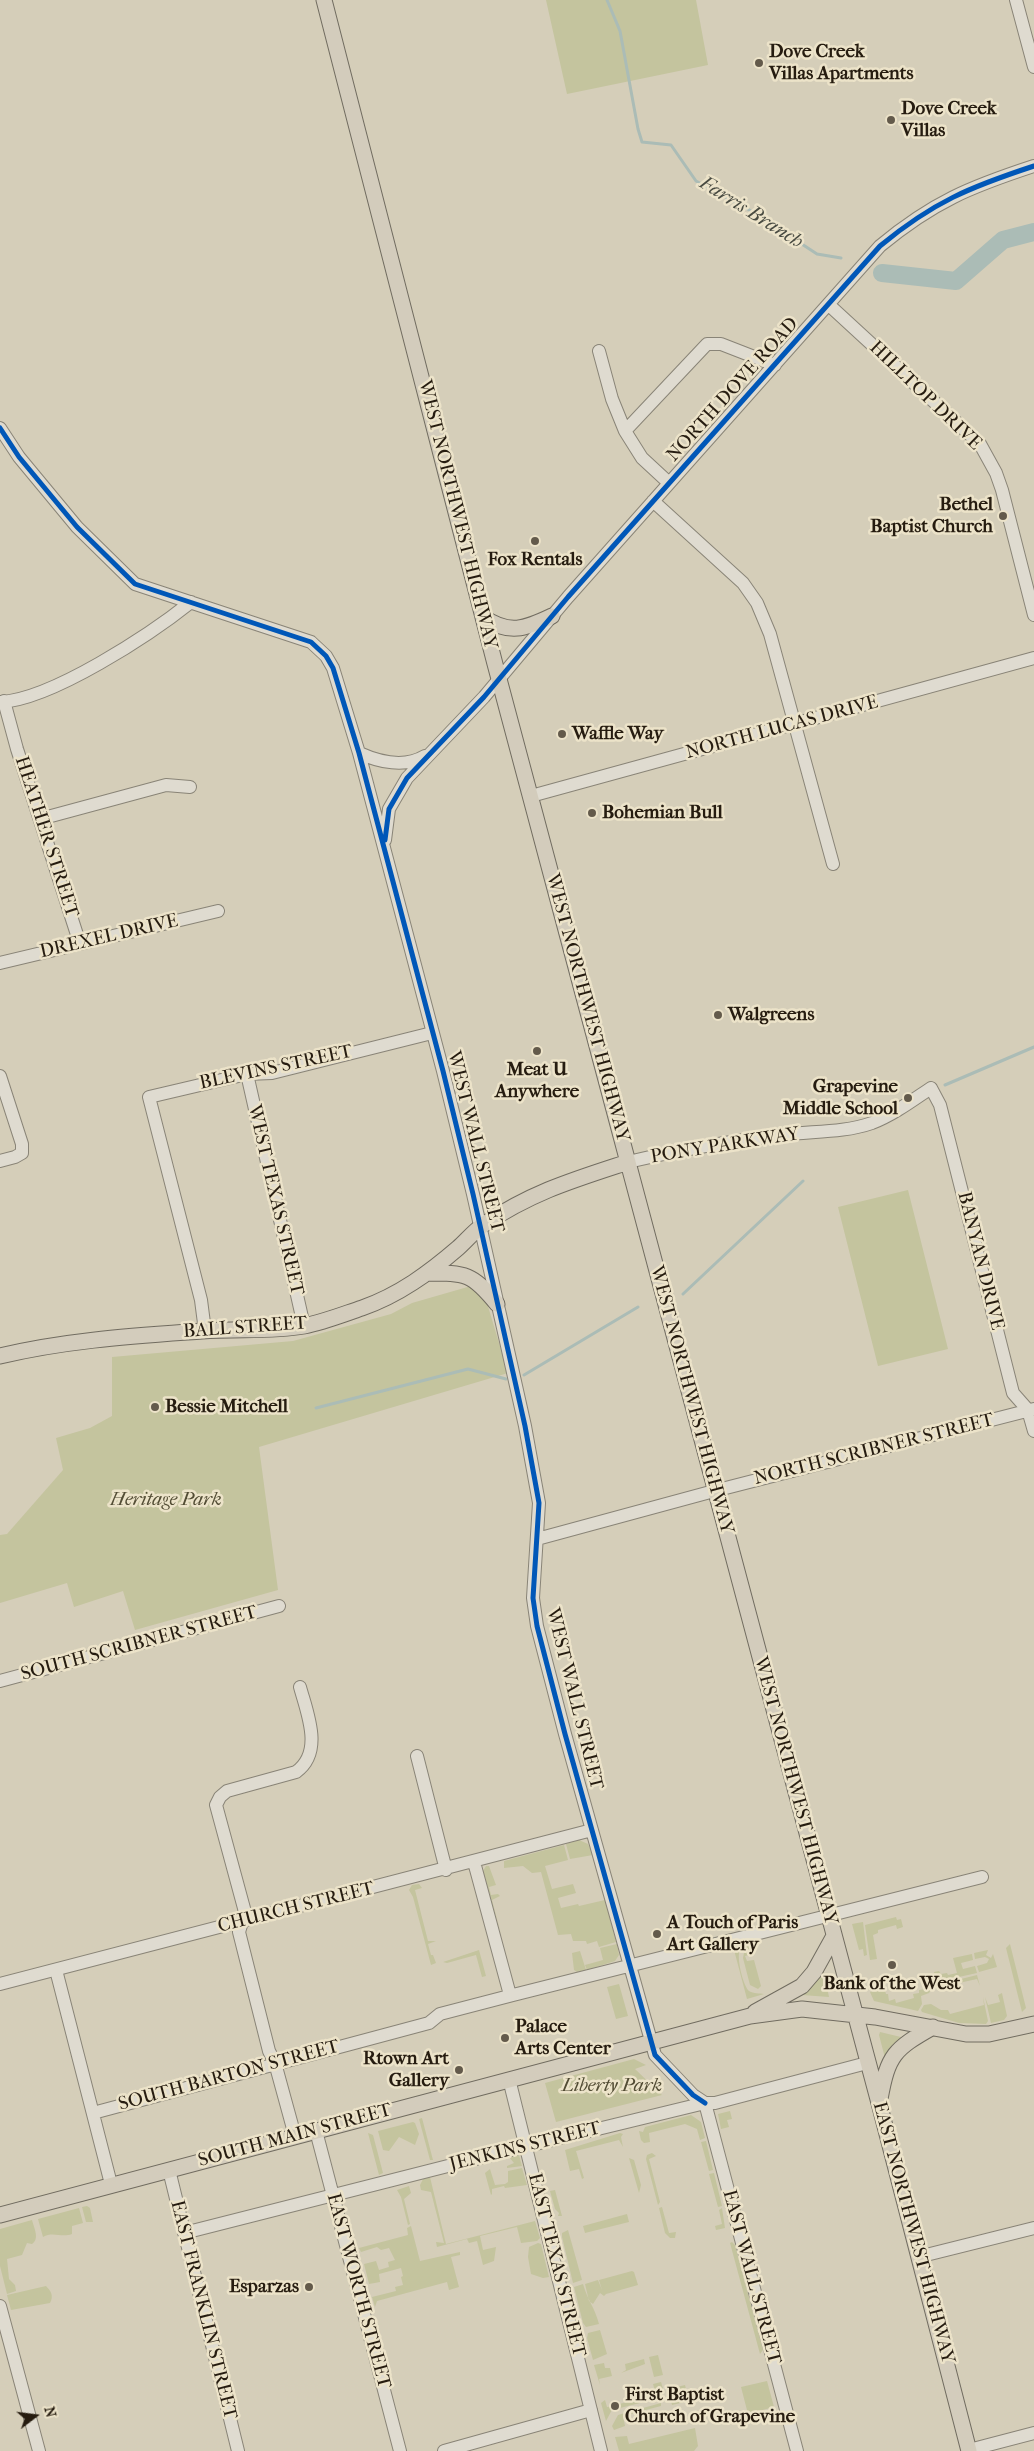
<!DOCTYPE html>
<html>
<head>
<meta charset="utf-8">
<style>
  body { margin:0 }
  #map { position:relative; width:1034px; height:2451px; overflow:hidden; background:#d5ceb9; font-family:"IM FELL French Canon",serif }
  canvas { display:block }
  .north { position:absolute; left:10px; top:2391px; width:50px; height:50px; -webkit-text-stroke:4px #ece3c9; paint-order:stroke; rotate:75deg; font-size:14px; font-weight:700; line-height:20px; text-align:center; color:#261c10 }
  .north::after { content:''; display:block; margin:auto; width:18px; height:22px; background:#261c10; clip-path:polygon(50% 0,100% 100%,50% 72%,0 100%) }
</style>
</head>
<body>
<div id="map">
<canvas width="1034" height="2451"></canvas>
<div class="north">N</div>
</div>
<script>
const ctx = document.querySelector('canvas').getContext('2d');
ctx.lineJoin = 'round';
function paint(path, color) { ctx.fillStyle = color; ctx.fill(path, 'evenodd'); }
function trace(path, color, width, dash) { ctx.strokeStyle = color; ctx.lineWidth = width; ctx.lineCap = dash ? 'butt' : 'round'; ctx.setLineDash(dash || []); ctx.stroke(path); }
function label(font, color, halo, rows, align = 'center') {
  ctx.font = font + ' "IM FELL French Canon",serif'; ctx.lineWidth = 5; ctx.setLineDash([]); ctx.textBaseline = 'middle'; ctx.strokeStyle = halo; ctx.fillStyle = color; for (const [text, x, y, turn = 0] of rows) {
    ctx.save(); ctx.translate(x, y); ctx.rotate((+turn || 0) * Math.PI / 180); ctx.textAlign = isNaN(turn) ? turn : align; if (halo) ctx.strokeText(text, 0, 0); ctx.fillText(text, 0, 0); ctx.restore();
  }
}
paint(new Path2D(`
  M546,0H696L708,65L567,94Z
  M908,1190L948,1349L878,1366L838,1207Z
  M471,1286L484,1293L508,1373L259,1447L278,1590L135,1630L123,1591L74,1607L67,1583L0,1603V1535L7,1534L63,1470L56,1438L90,1428L112,1416V1357L293,1341L391,1314L412,1303Z
  M579,1840L588,1844L593,1855L570,1859L566,1844Z
  M564,1845L568,1860L545,1866L552,1889L573,1884L576,1893L558,1898L561,1908L578,1904L579,1906L605,1900L616,1942L599,1947L597,1941L587,1944L586,1941H573L571,1934L558,1935L541,1872L532,1873L523,1866L504,1868V1861Z
  M486,1866H489L496,1885L489,1887L491,1895L498,1894L500,1896L492,1900L502,1938L483,1871Z
  M419,1884L422,1888L415,1890L428,1941H436L428,1944L431,1955H433L436,1963L431,1965L413,1897L409,1890L412,1885Z
  M896,1917L897,1920L901,1919L903,1927L897,1929L896,1925L878,1930V1933L873,1935L877,1959L870,1960L865,1925Z
  M863,1922L867,1955L864,1956L863,1949L859,1950L852,1924Z
  M617,1944L619,1955L615,1961L587,1970L585,1965L603,1960L600,1948Z
  M746,1944L752,1949L740,1950C736,1956 743,1986 749,1991C754,1994 759,1993 764,1994L747,1999L733,1946Z
  M1010,1944L1026,2008L1022,2012L1006,1948Z
  M479,1950L486,1976L482,1977L476,1955L447,1963L443,1962Z
  M988,1950L986,1955L991,1958L993,1954L997,1967L979,1972L977,1966L987,1963L989,1959L985,1957L975,1959L974,1953Z
  M580,1951L586,1970L577,1972L574,1970L572,1953Z
  M751,1951L752,1954L745,1956L747,1961L754,1960L761,1986L758,1989L750,1985L743,1958L744,1953Z
  M972,1954L973,1960L961,1963L963,1969L975,1966L977,1973L936,1982L934,1972L939,1971L941,1974L947,1973L948,1975L957,1973L953,1958Z
  M823,1968L829,1997L802,1995L800,1993Z
  M977,1975L980,1986L977,1979L945,1986V1983Z
  M881,1978L886,1994H888L889,2001L895,1999L896,2003L914,1998L913,1994L919,1993V1990L932,1988L929,1993L921,1996L922,2004L918,2011L874,2001L870,1992L878,1990L875,1980Z
  M619,1984L628,2016L616,2019L607,1987Z
  M1002,1993L1007,2016L1004,2020L991,2023L985,1997L988,2005L1000,2002L998,1995Z
  M983,1997L988,2021L986,2024L959,2023L922,2012L921,2010L924,2005L931,2004L941,2010H948L950,2014L984,2005Z
  M880,2032L905,2038L885,2058L879,2035Z
  M634,2059L646,2065L635,2069L662,2095L556,2122L545,2083Z
  M730,2111L732,2119L727,2120L729,2127L721,2129L718,2114Z
  M691,2115L701,2122L705,2138L700,2140L697,2129L685,2124L649,2133L650,2142L644,2143L641,2140L639,2131L643,2132L645,2127Z
  M422,2118L433,2160H430L419,2119Z
  M413,2122L415,2123L419,2134L415,2145L399,2137L389,2151L383,2150L378,2131Z
  M368,2133L373,2135L383,2173L379,2175Z
  M620,2133L623,2134L621,2137L623,2147L619,2140L576,2151L584,2178L582,2179L579,2169L570,2171L565,2150Z
  M706,2141L713,2170L709,2171L701,2142Z
  M652,2153L656,2156L649,2159L660,2202L658,2205L646,2159L647,2155Z
  M519,2155L522,2166L507,2168V2166L514,2163L509,2157Z
  M629,2158L634,2160L641,2185L639,2193Z
  M522,2168L527,2185L505,2188L504,2186L492,2189V2194L491,2195L485,2173L490,2169L495,2185L505,2184L508,2182V2171Z
  M714,2173L722,2206L718,2207L709,2174Z
  M430,2177L446,2244L535,2221L540,2238L537,2241L521,2243L517,2227L480,2236L483,2250L496,2247L494,2261L483,2265L477,2241L469,2243L467,2239L437,2247L436,2242L444,2243L431,2192L421,2190L420,2185L423,2179Z
  M409,2186L411,2193L404,2199L410,2224L408,2225L401,2197L397,2190Z
  M555,2190L562,2216H558L559,2213L555,2209L550,2191Z
  M87,2206L90,2208L93,2222H86L82,2207Z
  M662,2207L669,2233L676,2232L675,2238H670L665,2233L659,2208Z
  M79,2208L83,2223L72,2226V2234C61,2238 53,2231 43,2237L38,2219Z
  M722,2208L725,2228L716,2230L715,2226L722,2224L719,2210Z
  M627,2214L629,2222L585,2233L583,2226Z
  M32,2220C34,2228 40,2239 32,2244L27,2243L22,2255L7,2259L9,2279L15,2285L16,2291L7,2294L0,2266V2229Z
  M411,2226L420,2261L460,2252V2255L451,2257L459,2287L449,2290L447,2282L377,2301L375,2307L372,2297L396,2291L395,2287L403,2285L401,2277L403,2276L401,2268L379,2274L380,2282L369,2284L364,2264L376,2261L379,2270L389,2267L388,2262L395,2260L389,2248L381,2250L377,2247L361,2252L359,2248L408,2235L407,2228Z
  M568,2230L582,2280L573,2283L562,2237V2233Z
  M732,2242L735,2245L763,2350L760,2354L730,2243Z
  M538,2243L541,2244L549,2277L543,2278L531,2274L528,2257L529,2247Z
  M632,2271L634,2272L638,2285L606,2294L604,2296L600,2293L593,2304L589,2301L585,2284L598,2280L602,2290L599,2280Z
  M583,2284C588,2301 595,2308 599,2324L586,2327L583,2323L574,2287Z
  M46,2286C51,2291 54,2296 50,2303L11,2310L7,2295Z
  M600,2330L607,2354L593,2360L587,2338L588,2333Z
  M658,2355L663,2375L654,2377L649,2357Z
  M644,2359L645,2364L621,2373L626,2370L625,2364Z
  M604,2363L605,2368H610L612,2376L599,2379L600,2385L594,2365Z
  M767,2381L774,2407L748,2414L741,2387Z
  M661,2382L664,2392L660,2398L620,2408L619,2404L656,2395L653,2384Z
  M685,2385L689,2401L672,2405L668,2389Z
  M605,2400L607,2407L614,2406L606,2421L601,2403Z
  M661,2403V2406L623,2416L625,2426L614,2430L612,2426L618,2415Z
  M695,2428L698,2446L694,2451H619L615,2437L627,2436L629,2444Z`), '#c4c49e');
trace(new Path2D(`
  M607,0L620,31L638,129L642,142L671,145L696,181L753,212L817,254L841,258
  M945,1085L1034,1047
  M683,1294L803,1181
  M524,1375L638,1307
  M316,1408L468,1369L506,1379`), '#abbcb6', 3);
trace(new Path2D(`
  M882,273L956,281L1003,240L1034,232`), '#abbcb6', 18);
const minor = new Path2D(`
  M1016,0L1034,67
  M829,305L980,444L996,473L1002,490L1034,615
  M599,351L612,399L625,431
  M0,428L19,457L77,527L135,584L311,642L326,656L333,668L359,753L443,1071L473,1194L525,1426L539,1503L533,1598L537,1626L565,1734L655,2055L693,2095L705,2103
  M669,483L642,458L625,431L707,344H721L775,365
  M653,501L743,583L757,603L770,634L833,864
  M4,701L17,749L80,944
  M0,702C51,700 151,634 191,602
  M359,753C379,762 405,768 425,756
  M531,796L1034,658
  M40,819L166,785L190,787
  M385,840L389,809L407,778L484,697L568,597L880,246C933,202 970,187 1034,166
  M0,963L218,911
  M247,1074L304,1326
  M0,1076L22,1144V1153L15,1157L0,1161
  M628,1162C678,1150 730,1141 782,1135C812,1131 843,1133 872,1123C893,1115 913,1100 931,1088L940,1105L1013,1393L1028,1410L1034,1431
  M205,1331L201,1300L149,1097L247,1074L272,1073L432,1033
  M537,1539L714,1491L1034,1409
  M0,1681L279,1606
  M417,1756L446,1870
  M474,1862L510,1995
  M56,1970L111,2184
  M0,1984L592,1830
  M509,2079L601,2451
  M705,2103L797,2451
  M93,2113L429,2023L440,2014L513,1995L982,1877
  M316,2131L400,2451
  M295,2136L275,2063L269,2051L239,1932L245,1912L216,1805L220,1797L227,1791L296,1772C324,1752 307,1713 300,1687
  M169,2170L238,2451
  M184,2233L507,2151L705,2103H715L867,2063
  M918,2257L1034,2228
  M0,2306L39,2451
  M969,2450L1034,2433
  M444,2451L591,2410`);
const major = new Path2D(`
  M324,0L495,664L879,2103L969,2451
  M483,617C509,635 525,629 552,616
  M427,1273C466,1273 472,1273 497,1304
  M0,1356C67,1340 134,1336 202,1331C236,1328 271,1332 304,1326C324,1322 344,1314 362,1308C399,1295 429,1273 458,1248C466,1241 474,1231 483,1225C532,1192 573,1180 628,1162
  M755,2012L802,1986L814,1972L834,1936
  M880,2099C888,2055 894,2049 933,2027
  M0,2215L750,2016L802,2009L875,2017L966,2034H989L1034,2024`);
trace(minor, '#898477', 14);
trace(major, '#716c60', 17);
trace(minor, '#dfdbd0', 12);
trace(major, '#d3ccbc', 15);
trace(new Path2D(`
  M0,428L19,457L77,527L135,584L311,642L326,656L333,668L359,753L443,1071L473,1194L525,1426L539,1503L533,1598L537,1626L565,1734L655,2055L693,2095L705,2103
  M385,840L389,809L407,778L484,697L568,597L880,246C933,202 970,187 1034,166`), '#0057b8', 5);
for (const [x, y, r, color] of [
  [759,63,5,"#635a4b"],
  [891,120,5,"#635a4b"],
  [1003,516,5,"#635a4b"],
  [535,541,5,"#635a4b"],
  [562,734,5,"#635a4b"],
  [592,813,5,"#635a4b"],
  [718,1015,5,"#635a4b"],
  [537,1051,5,"#635a4b"],
  [908,1098,5,"#635a4b"],
  [155,1407,5,"#635a4b"],
  [657,1934,5,"#635a4b"],
  [892,1965,5,"#635a4b"],
  [505,2038,5,"#635a4b"],
  [459,2070,5,"#635a4b"],
  [309,2287,5,"#635a4b"],
  [615,2406,5,"#635a4b"]
]) { const dot = new Path2D(); dot.arc(x, y, r, 0, 2 * Math.PI); ctx.fillStyle = color; ctx.fill(dot); trace(dot, '#ece3c9', 2); }
label('bold 19px', '#261c10', '#ece3c9', [
  ["Dove Creek",769,52],
  ["Villas Apartments",769,74],
  ["Dove Creek",901,109],
  ["Villas",901,131],
  ["Bethel",993,505,"right"],
  ["Baptist Church",993,527,"right"],
  ["Fox Rentals",535,560,"center"],
  ["Waffle Way",572,734],
  ["Bohemian Bull",602,813],
  ["Walgreens",728,1015],
  ["Meat U",537,1070,"center"],
  ["Anywhere",537,1092,"center"],
  ["Grapevine",898,1087,"right"],
  ["Middle School",898,1109,"right"],
  ["Bessie Mitchell",165,1407],
  ["A Touch of Paris",667,1923],
  ["Art Gallery",667,1945],
  ["Bank of the West",892,1984,"center"],
  ["Palace",515,2027],
  ["Arts Center",515,2049],
  ["Rtown Art",449,2059,"right"],
  ["Gallery",449,2081,"right"],
  ["Esparzas",299,2287,"right"],
  ["First Baptist",625,2395],
  ["Church of Grapevine",625,2417]
], 'left');
label('19px', '#261c10', '#ece3c9', [
  ["NORTH DOVE ROAD",733,390,-48],
  ["HILLTOP DRIVE",925,396,44],
  ["WEST NORTHWEST HIGHWAY",457,515,76],
  ["NORTH LUCAS DRIVE",782,728,-15],
  ["HEATHER STREET",46,837,72],
  ["DREXEL DRIVE",109,937,-13],
  ["WEST NORTHWEST HIGHWAY",587,1008,75],
  ["BLEVINS STREET",276,1068,-12],
  ["WEST WALL STREET",475,1142,76],
  ["PONY PARKWAY",725,1146,-9],
  ["WEST TEXAS STREET",275,1200,77],
  ["BANYAN DRIVE",980,1261,76],
  ["BALL STREET",245,1328,-4],
  ["WEST NORTHWEST HIGHWAY",691,1400,75],
  ["NORTH SCRIBNER STREET",874,1450,-14],
  ["SOUTH SCRIBNER STREET",139,1644,-15],
  ["WEST WALL STREET",574,1699,76],
  ["WEST NORTHWEST HIGHWAY",795,1791,75],
  ["CHURCH STREET",296,1908,-14],
  ["SOUTH BARTON STREET",229,2076,-15],
  ["SOUTH MAIN STREET",295,2136,-15],
  ["JENKINS STREET",525,2147,-14],
  ["EAST NORTHWEST HIGHWAY",913,2233,75],
  ["EAST TEXAS STREET",556,2265,76],
  ["EAST WALL STREET",751,2277,75],
  ["EAST WORTH STREET",358,2291,75],
  ["EAST FRANKLIN STREET",203,2310,76]
]);
label('italic 19px', '#524c34', '#ece3c9', [
  ["Heritage Park",166,1500],
  ["Liberty Park",612,2086]
]);
label('italic 20px', '#484a41', '#ece3c9', [
  ["Farris Branch",751,213,32]
]);
</script>
</body>
</html>
